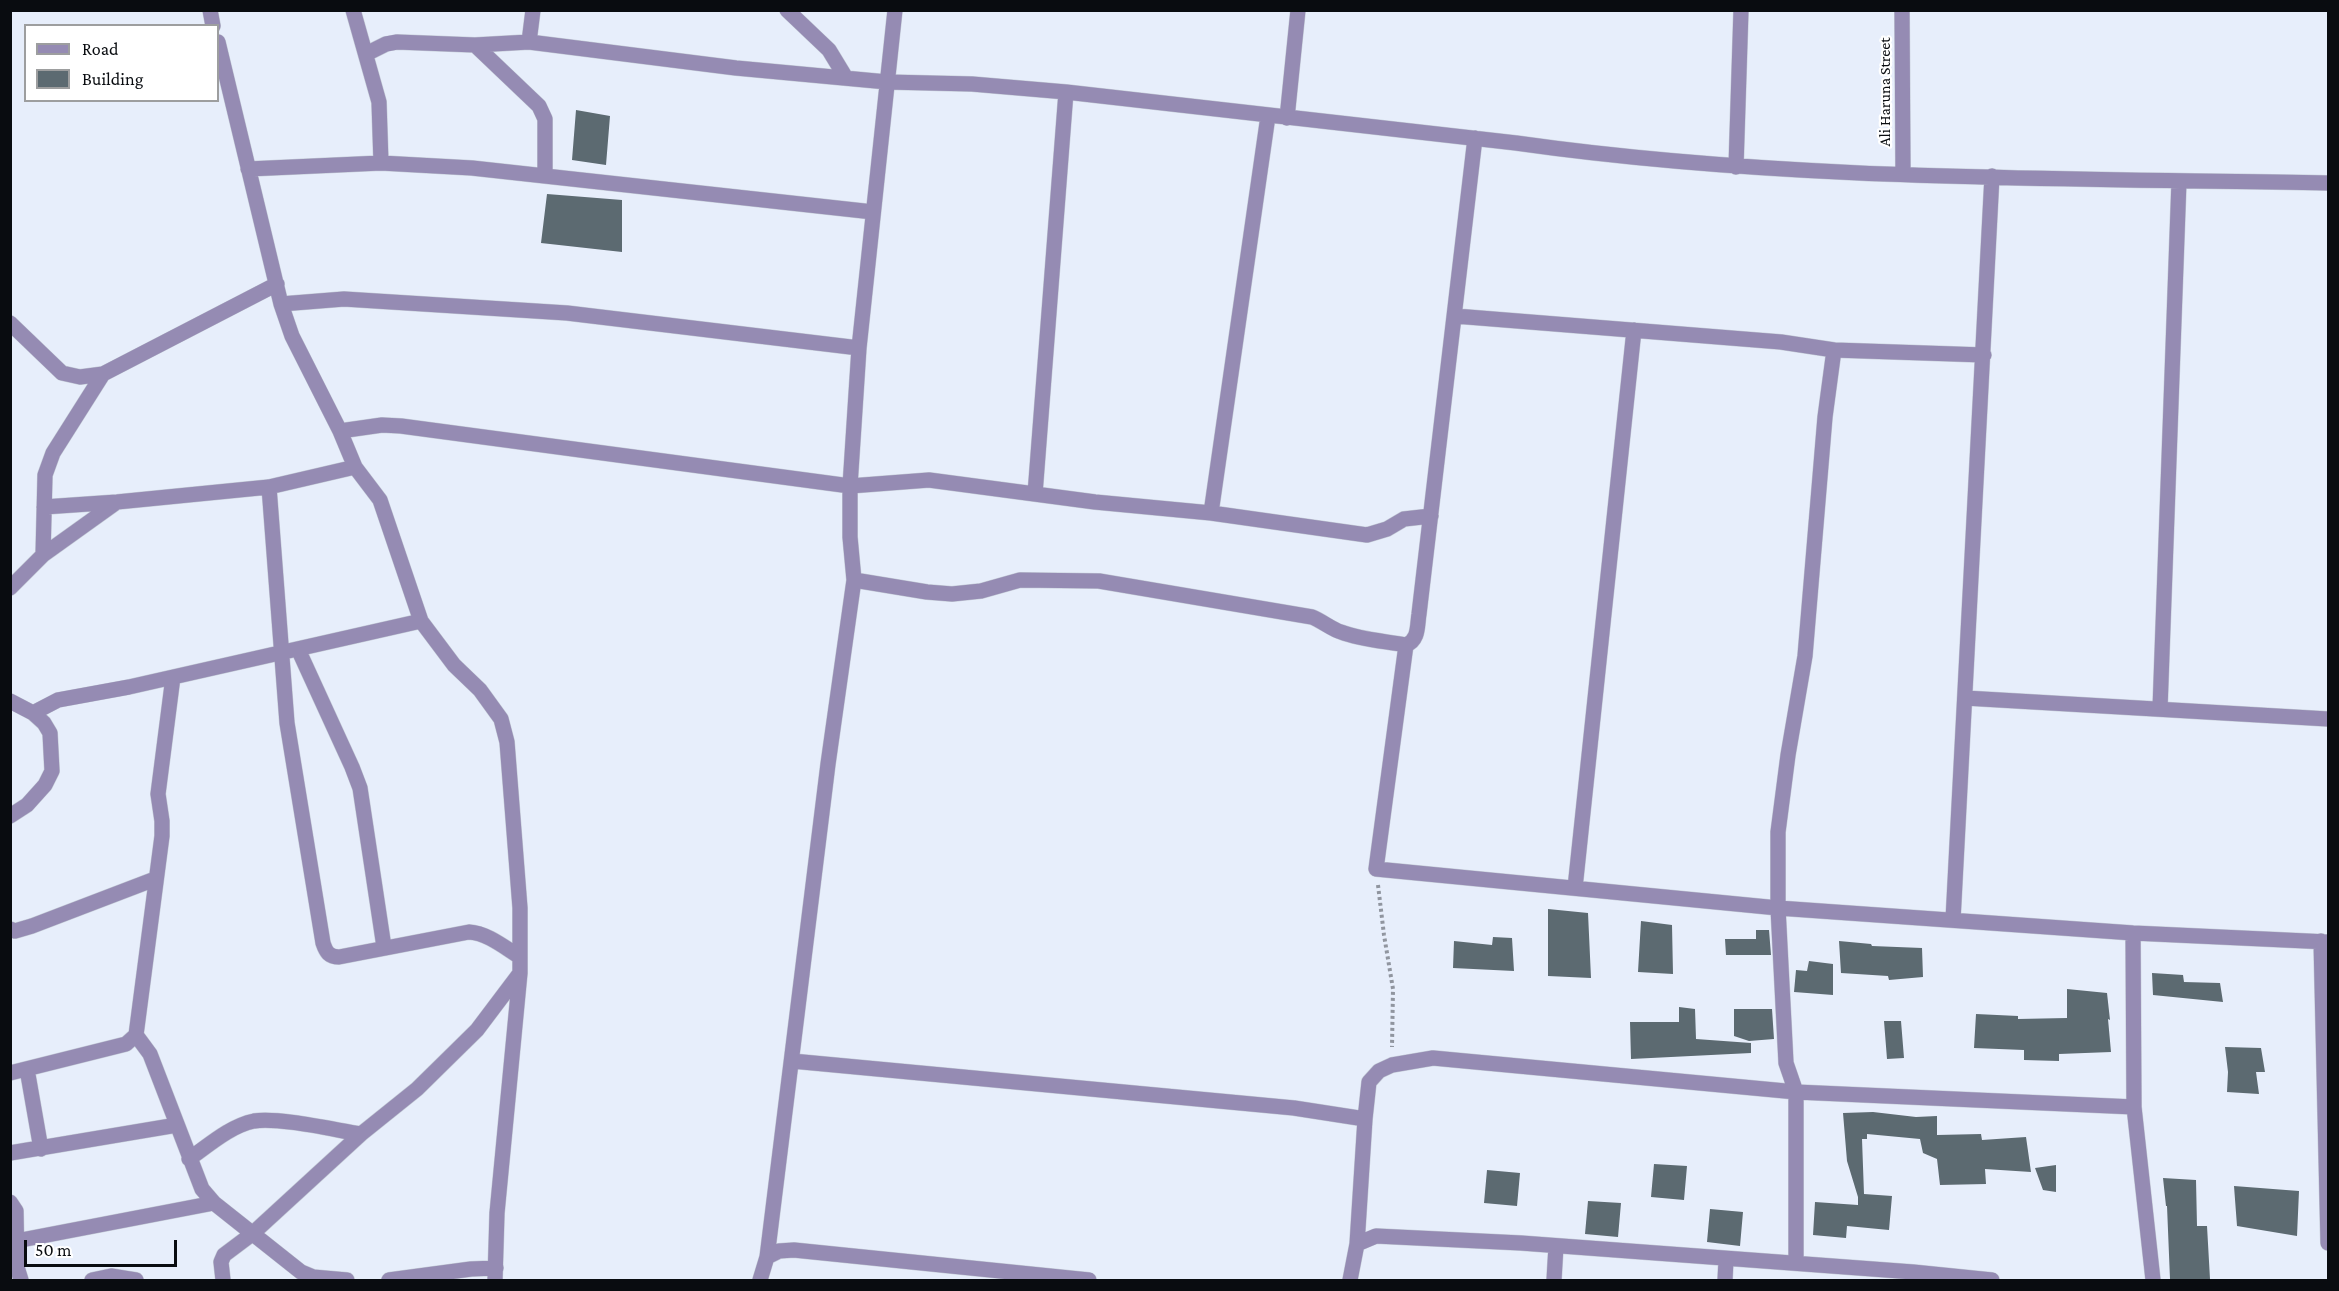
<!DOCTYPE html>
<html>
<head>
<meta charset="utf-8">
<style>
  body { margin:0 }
  #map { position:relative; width:2339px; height:1291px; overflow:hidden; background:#e7eefb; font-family:"Crimson Pro",serif }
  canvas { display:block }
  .frame { position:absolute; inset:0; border:12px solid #090c10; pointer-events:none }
  .legend { position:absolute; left:24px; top:24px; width:195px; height:78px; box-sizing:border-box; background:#fff; border:2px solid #9d9e9f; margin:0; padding:8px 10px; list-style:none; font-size:18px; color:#090c10 }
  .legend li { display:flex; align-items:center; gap:12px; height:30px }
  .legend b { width:30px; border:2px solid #9d9e9f }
  .scale { position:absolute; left:24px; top:1240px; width:153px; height:27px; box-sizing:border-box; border:3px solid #090c10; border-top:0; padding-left:8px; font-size:18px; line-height:21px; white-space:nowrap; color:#090c10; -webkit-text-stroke:4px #fff; paint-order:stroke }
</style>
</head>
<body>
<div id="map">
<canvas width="2339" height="1291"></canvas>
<div class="frame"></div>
<ul class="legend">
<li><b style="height:8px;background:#958bb3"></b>Road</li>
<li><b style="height:16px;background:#5c6a71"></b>Building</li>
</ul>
<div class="scale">50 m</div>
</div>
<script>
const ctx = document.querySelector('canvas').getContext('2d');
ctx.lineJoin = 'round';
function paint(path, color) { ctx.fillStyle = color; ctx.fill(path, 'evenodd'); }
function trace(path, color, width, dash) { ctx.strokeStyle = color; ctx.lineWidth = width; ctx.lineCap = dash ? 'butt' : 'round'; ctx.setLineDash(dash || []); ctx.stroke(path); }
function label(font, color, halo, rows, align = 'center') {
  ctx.font = font + ' "Crimson Pro",serif'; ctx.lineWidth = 4.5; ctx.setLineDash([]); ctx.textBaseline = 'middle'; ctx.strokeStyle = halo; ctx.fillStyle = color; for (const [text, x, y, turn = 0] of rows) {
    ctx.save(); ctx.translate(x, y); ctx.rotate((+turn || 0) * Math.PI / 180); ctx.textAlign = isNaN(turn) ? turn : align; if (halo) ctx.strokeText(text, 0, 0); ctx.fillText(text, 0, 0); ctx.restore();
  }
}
paint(new Path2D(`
  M576,110L610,116L606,165L572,160Z
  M547,194L622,200V252L541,243Z
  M1548,909L1588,913L1591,978L1548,976Z
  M1641,921L1672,925L1673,974L1638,972Z
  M1756,930H1769L1771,955H1726L1725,939H1756Z
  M1493,937L1512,938L1514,971L1453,968L1454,941L1492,945Z
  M1839,941L1871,944L1872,946L1922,948L1923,977L1889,980L1888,976L1841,973Z
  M1809,961L1833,964V995L1794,992L1796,970L1807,971Z
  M2152,973L2183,975L2184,982L2220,983L2223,1002L2153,995Z
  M2067,989L2107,993L2110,1020L2108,1019L2111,1052L2059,1054V1061L2024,1060V1050L1974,1048L1976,1014L2018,1016V1019L2067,1018Z
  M1679,1007L1695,1009L1696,1039L1751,1043V1053L1631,1059L1630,1022H1679Z
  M1734,1009H1772L1774,1039L1749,1041L1734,1036Z
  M1884,1021H1901L1904,1058L1887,1059Z
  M2225,1047L2261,1048L2265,1072H2256L2259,1094L2227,1092L2228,1072Z
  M1873,1112L1916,1117L1937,1116V1135L1981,1134L1982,1140L2026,1137L2031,1172L1985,1169L1986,1184L1940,1185L1937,1159L1923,1153L1920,1139L1867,1134V1139H1862L1864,1194L1892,1196L1889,1230L1847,1226L1846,1238L1813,1235L1815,1202L1858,1205V1197L1847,1161L1843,1113Z
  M1654,1164L1687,1166L1684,1200L1651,1197Z
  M2056,1165V1192L2043,1190L2035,1168Z
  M1487,1170L1520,1173L1517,1206L1484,1203Z
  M2163,1178L2196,1180L2197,1226H2207L2210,1279H2170L2167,1206H2166Z
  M2234,1186L2299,1191L2297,1236L2237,1226Z
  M1588,1201L1621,1203L1618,1237L1585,1234Z
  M1710,1209L1743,1212L1740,1246L1707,1242Z`), '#5c6a71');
const minor = new Path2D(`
  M210,10L213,26
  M353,10L379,102L381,163
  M787,10L829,50L846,78
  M1902,10L1903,174
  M218,42L281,304L292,336L340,431L355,467L380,500L421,621L454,665L480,690L501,719L507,742L520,908V973L497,1213L495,1280
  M529,42L533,10
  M475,45L539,106L545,119V176
  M366,54L386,44L397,42L475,45L529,42L736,68L887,82L972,84L1066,92L1516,143C1784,181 2058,178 2328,183
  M1287,118L1298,10
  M1736,167L1741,10
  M248,169L381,163L472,168L873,212
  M281,304L344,299L567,313L859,348
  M1455,316L1781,342L1834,350L1825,417L1805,656L1788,755L1778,832V908L1786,1063L1796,1092V1263
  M10,323L62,373L80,377L103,374L277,284
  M1834,350L1984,355
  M340,431L382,425L401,426L850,486L929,480L1095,502L1211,513L1367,535L1387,529L1404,519L1431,516
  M269,487L287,723L323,943C326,952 329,957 339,957L469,932C487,933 504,947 520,957
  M1035,494L1066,92
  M44,507L117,502L269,487L355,467
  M1211,513L1268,116
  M43,555L45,475L53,453L103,374
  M854,580L927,592L952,594L981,591L1020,580L1099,581L1312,617C1322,621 1333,630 1341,632C1362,640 1385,641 1406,645C1419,640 1417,626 1419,614L1475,138
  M10,588L43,555L117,502
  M1406,645L1376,869L1778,908L2133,933L2328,942
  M298,649L352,767L360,788L384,947
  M1965,698L2328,719
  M10,701L33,713L44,723L50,733L52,771L45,785L27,805L10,816
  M2160,709L2179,181
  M33,713L58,700L129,687L421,621
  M1575,888L1634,330
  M1953,920L1992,176
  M10,929L15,931L32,926L155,879
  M2133,933L2134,1107L2153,1280
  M2321,941L2328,1243
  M136,1035L150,1054L202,1189L214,1203L301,1272L313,1277L347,1280
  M792,1061L1294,1108L1365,1119
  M27,1069L41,1149
  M10,1073L126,1044L136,1035L162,836V821L158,794L173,677
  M10,1153L177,1125
  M189,1159C209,1145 230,1126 254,1121C279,1117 335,1130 361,1134
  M10,1202L16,1211L17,1267L21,1280
  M16,1241L214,1203
  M1357,1244L1376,1236L1521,1243L1913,1272L1992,1280
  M767,1257L828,764L854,580L850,537V486L859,348L895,10
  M92,1280L111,1276L136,1280
  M223,1280L221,1262L224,1255L252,1234L361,1134L417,1089L477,1030L520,973
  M389,1280L471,1269L496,1268
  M760,1280L767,1257L779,1251L794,1250L1089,1280
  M1350,1280L1357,1244L1365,1119L1369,1082L1379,1071L1392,1065L1433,1058L1796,1092L2134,1107
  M1554,1280L1556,1246
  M1725,1280L1726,1260`);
trace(minor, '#c3cad5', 16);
trace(new Path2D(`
  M1378,885L1384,935L1393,989L1392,1047`), '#90959f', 4, [3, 3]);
trace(minor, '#958bb3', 15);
label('16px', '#090c10', '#fff', [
  ["Ali Haruna Street",1885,92,-90]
]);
</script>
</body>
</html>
